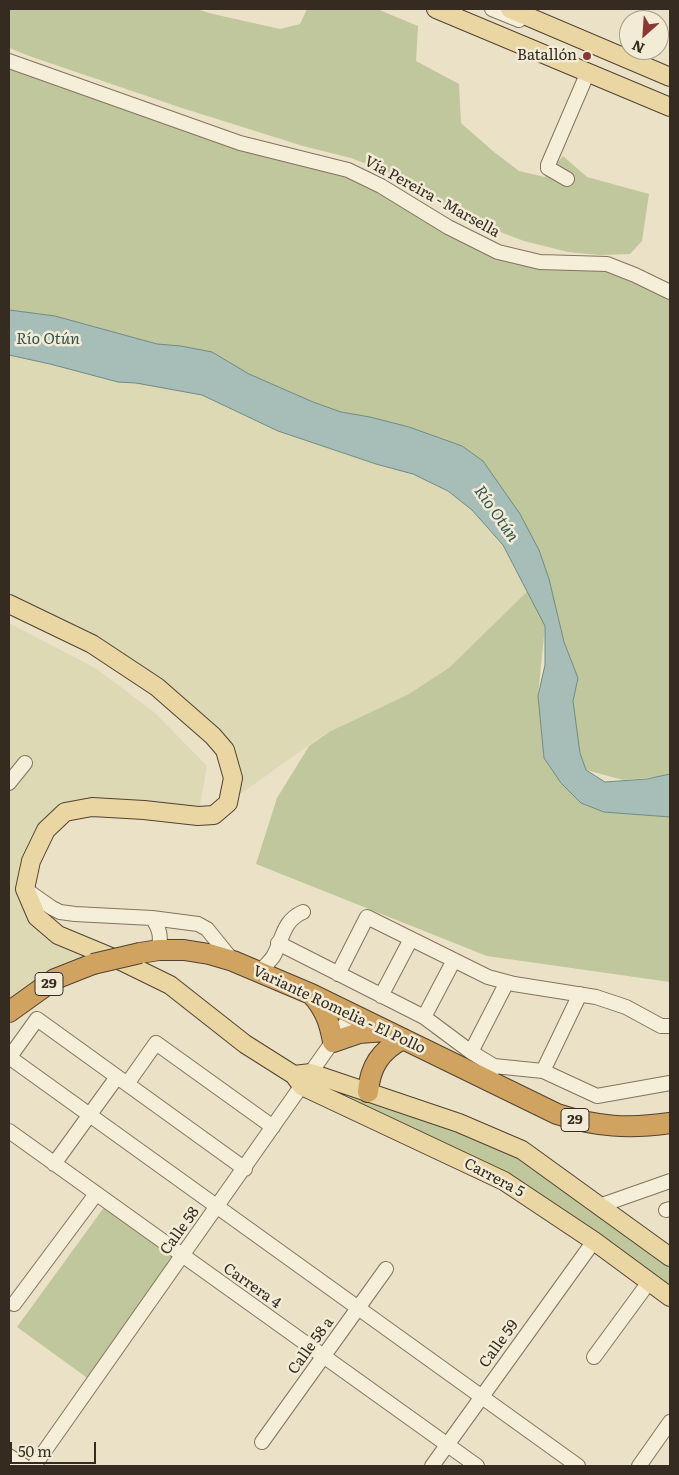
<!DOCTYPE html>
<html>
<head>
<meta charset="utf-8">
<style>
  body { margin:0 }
  #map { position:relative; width:679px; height:1475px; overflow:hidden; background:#eae1c7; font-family:Literata,serif }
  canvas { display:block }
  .frame { position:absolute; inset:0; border:10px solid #352b20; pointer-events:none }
  .north { position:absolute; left:619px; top:10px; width:50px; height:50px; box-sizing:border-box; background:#f2ebd5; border:1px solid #a69e8d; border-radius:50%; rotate:206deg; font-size:14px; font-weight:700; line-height:20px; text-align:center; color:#352b20 }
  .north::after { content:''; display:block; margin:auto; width:18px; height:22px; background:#8c3734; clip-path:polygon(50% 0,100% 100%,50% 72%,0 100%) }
  .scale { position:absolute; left:10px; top:1442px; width:86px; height:22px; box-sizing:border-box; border:2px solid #352b20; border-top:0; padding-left:6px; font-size:15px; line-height:18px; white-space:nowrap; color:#352b20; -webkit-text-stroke:4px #f2ebd5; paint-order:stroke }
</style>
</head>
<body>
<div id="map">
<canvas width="679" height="1475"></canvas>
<div class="frame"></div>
<div class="north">N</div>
<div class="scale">50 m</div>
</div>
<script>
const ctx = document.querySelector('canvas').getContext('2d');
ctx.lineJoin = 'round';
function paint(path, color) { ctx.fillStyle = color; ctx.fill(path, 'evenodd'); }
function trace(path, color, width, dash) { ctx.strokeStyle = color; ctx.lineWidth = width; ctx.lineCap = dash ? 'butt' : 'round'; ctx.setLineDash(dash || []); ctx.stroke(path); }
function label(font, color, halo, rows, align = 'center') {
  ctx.font = font + ' Literata,serif'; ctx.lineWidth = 5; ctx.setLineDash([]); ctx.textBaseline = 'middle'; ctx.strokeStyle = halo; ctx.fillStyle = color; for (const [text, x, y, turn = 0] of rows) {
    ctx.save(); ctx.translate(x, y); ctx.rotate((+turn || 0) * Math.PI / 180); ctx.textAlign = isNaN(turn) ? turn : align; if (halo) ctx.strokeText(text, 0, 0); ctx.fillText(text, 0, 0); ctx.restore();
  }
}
paint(new Path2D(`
  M9,335L445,461L536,583L465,657L409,694L323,735L228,803L225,750L160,689L9,602Z
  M9,623L97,669L155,713L207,766L198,816L65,812L29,876L40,919L108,956L9,1012Z`), '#ded9b5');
paint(new Path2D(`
  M9,9H196L213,14L280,29L300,24L307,9H377L418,26L416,61L459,84L461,123L494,152L519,171L545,177L563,156L587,177L649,194L642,241L630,254L599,255L568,252L524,241L482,225L396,175L351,158L303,146L182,108L32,57L9,48Z
  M9,60L348,170L496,251L585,263L670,293V776L623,780L586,770L560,720V625L453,464L9,332Z
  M536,583L545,626L538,696L544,758L670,817V982L487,956L256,864L277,798L309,746L329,732L409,694L450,667Z
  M311,1073L522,1150L670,1257V1297L504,1181L302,1086Z
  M108,1202L182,1256L93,1382L17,1327Z`), '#c0c79c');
const water = new Path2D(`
  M9,310L55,316L157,344L181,346L212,352L249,374L313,402L341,412L370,417L409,427L462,446L483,461L520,514L539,550L549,579L564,642L578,678L573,701L580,753L586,770L605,782L647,779L670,774V817L604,812L581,803L561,783L544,758L538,696L545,665V626L503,545L472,510L448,491L413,474L376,464L278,431L202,395L136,383L118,382L50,364L9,355Z`);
paint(water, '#a7beb8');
trace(water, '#6f8b85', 1);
const minor = new Path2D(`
  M492,9L519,20
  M9,61L240,143L348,170L381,186L448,227L498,252L540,262L607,264L635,275L670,292
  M567,179L548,168V165L588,72
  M9,783L25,763
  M25,889L52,908L60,912L75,914L152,918L198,924L207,929L233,961
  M152,918C160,929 161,936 159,950
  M278,943L424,1017L471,1052L507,982
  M260,972C264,967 269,962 273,957C283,940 282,921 303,912
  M338,974L367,917L488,977L514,984L596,997L626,1007L661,1026H670
  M381,996L411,939
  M424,1017L454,960
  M471,1052L494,1066
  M9,1057L578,1466
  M9,1058L37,1019L245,1169
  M543,1071L597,1096L670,1083
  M487,1080L494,1066L543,1071L580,994
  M127,1084L156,1043L273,1127
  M9,1131L477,1466
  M54,1164L117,1077
  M599,1206L670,1181
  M666,1210L670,1209
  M14,1304L96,1194
  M594,1357L649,1282
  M262,1442L386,1269
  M9,1456L24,1466
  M34,1466L352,1014
  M432,1466L594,1241
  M639,1466L670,1422`);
const major = new Path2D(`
  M436,9L670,107
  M510,9L670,77
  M9,604L92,644L157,687L213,736L225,750L233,778L228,803L214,815L198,816L144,810L92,807L65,812L46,830L31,861L25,889L37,917L58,935L123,962L170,985L245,1044L294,1075L302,1086L504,1181L594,1241L670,1297
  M294,1075L311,1073L459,1123L522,1150L670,1257`);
const highway = new Path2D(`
  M140,953L159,950H184L209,954L233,961L311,994L557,1114C597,1127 629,1129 670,1123
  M312,995C325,1009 330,1024 333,1042L359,1033L385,1031
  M9,1012L55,979L93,964
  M368,1092C370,1067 380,1051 403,1039`);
trace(minor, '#83735e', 16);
trace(major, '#514232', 20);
trace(highway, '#514232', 22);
trace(minor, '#f5eed9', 14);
trace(major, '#e9d6a2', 18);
trace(highway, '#d0a360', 20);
const highwayBridge = new Path2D(`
  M93,964L140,953`);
trace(highwayBridge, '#514232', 22, []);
trace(highwayBridge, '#d0a360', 20);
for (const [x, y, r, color] of [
  [587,56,5,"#8c3734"]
]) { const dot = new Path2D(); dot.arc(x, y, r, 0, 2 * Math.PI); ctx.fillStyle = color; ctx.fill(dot); trace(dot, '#f2ebd5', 2); }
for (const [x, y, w] of [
  [49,984,28],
  [575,1120,28]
]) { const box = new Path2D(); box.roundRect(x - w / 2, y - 11.5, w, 23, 4); ctx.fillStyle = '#f2ebd5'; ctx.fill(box); trace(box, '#352b20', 1); }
label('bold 14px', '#352b20', null, [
  ["29",49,984],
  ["29",575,1120]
]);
label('15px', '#352b20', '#f2ebd5', [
  ["Batallón",577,56]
], 'right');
label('15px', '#352b20', '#f2ebd5', [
  ["Vía Pereira - Marsella",432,197,29],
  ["Variante Romelia - El Pollo",339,1010,25],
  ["Carrera 5",494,1178,28],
  ["Calle 58",180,1231,-54],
  ["Carrera 4",252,1286,35],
  ["Calle 59",499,1344,-54],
  ["Calle 58 a",311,1346,-54]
]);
label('italic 16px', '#315352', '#f2ebd5', [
  ["Río Otún",48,339],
  ["Río Otún",496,514,55]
]);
</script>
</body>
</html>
